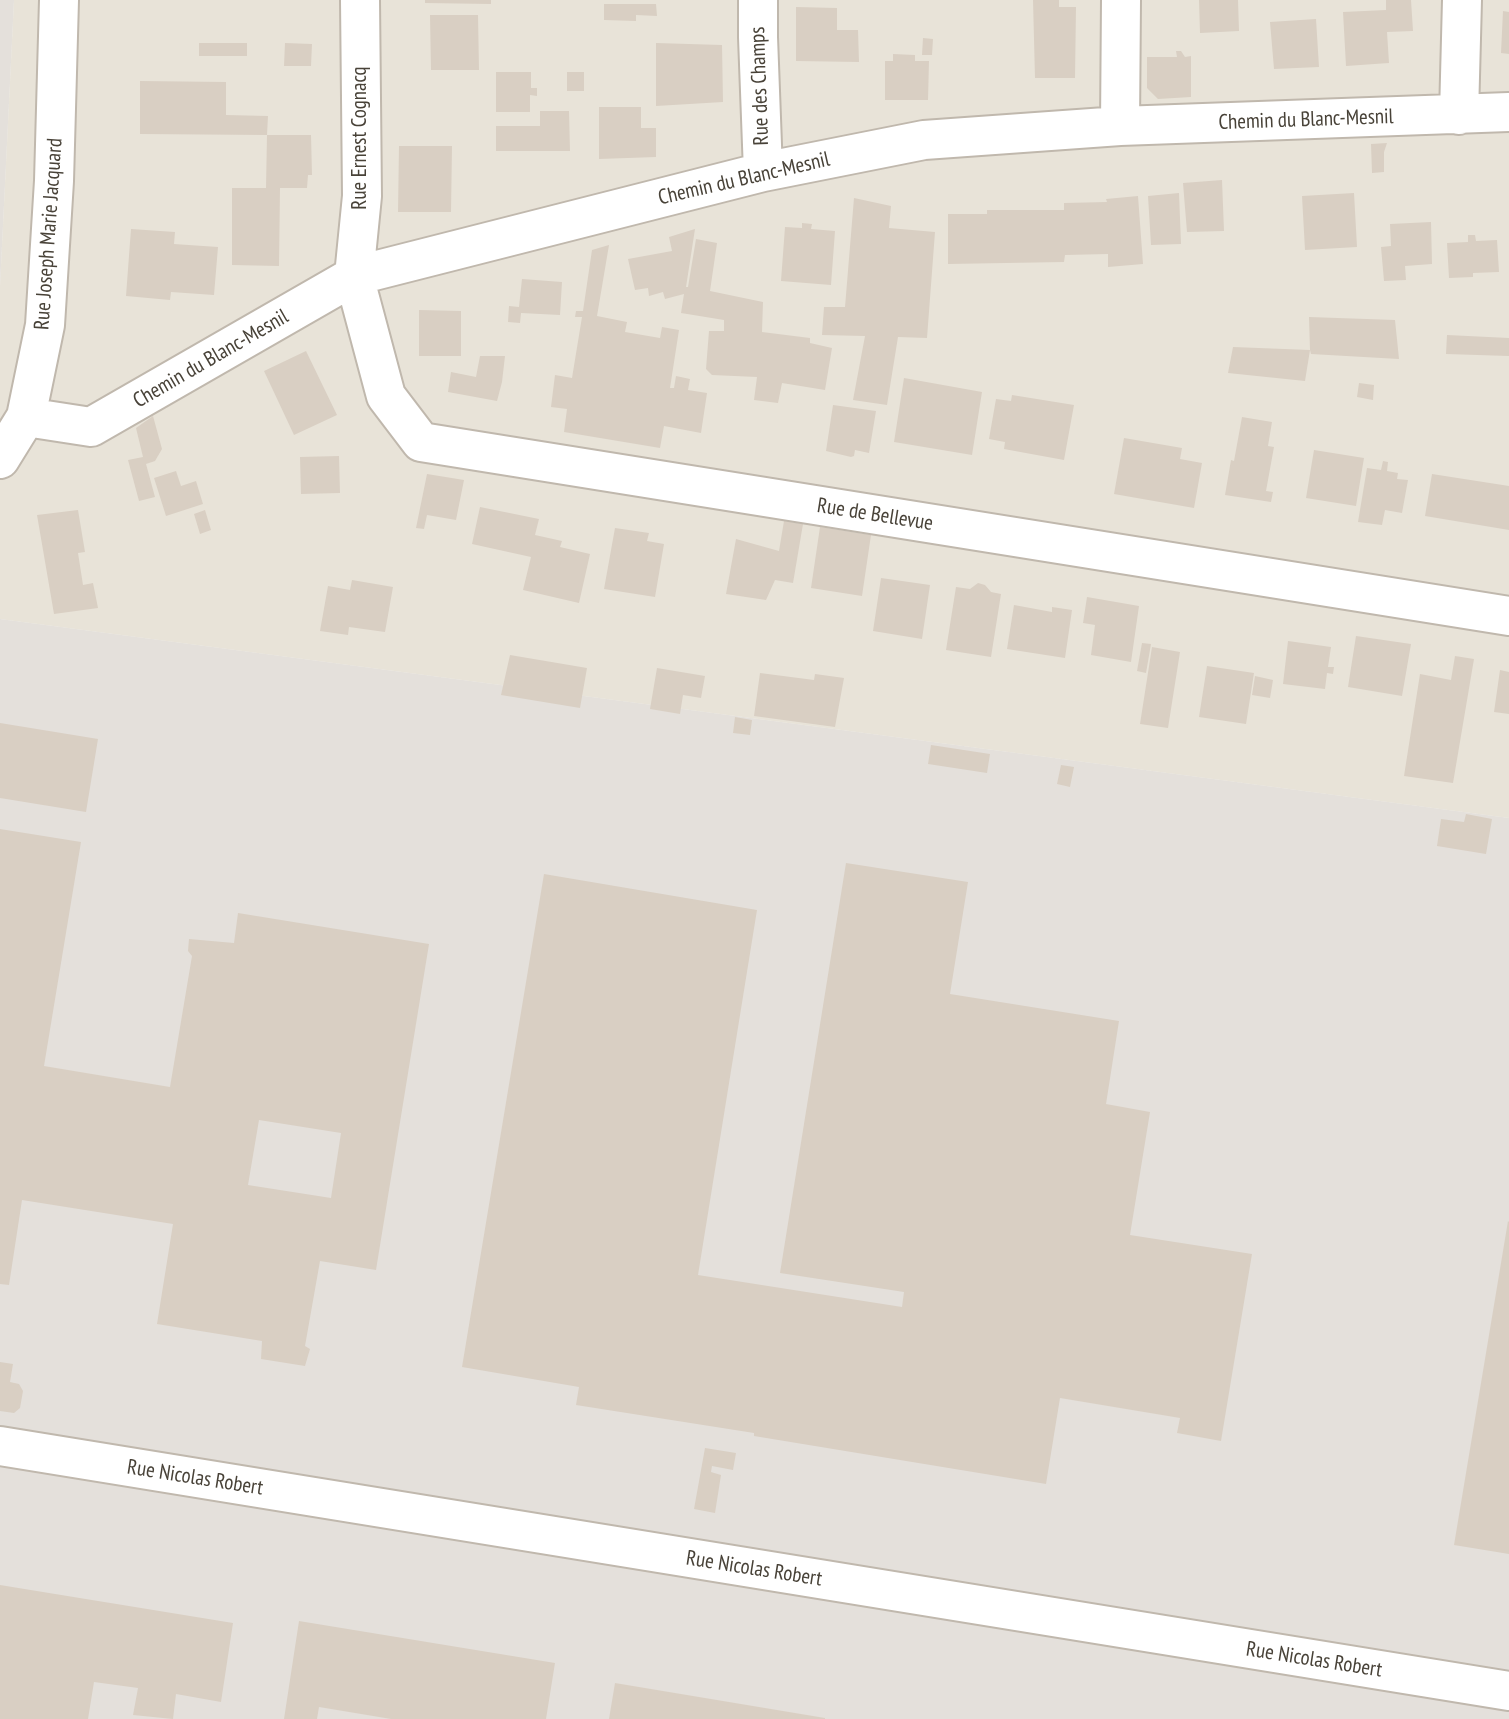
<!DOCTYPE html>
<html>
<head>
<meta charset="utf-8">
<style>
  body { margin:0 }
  canvas { display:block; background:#f4f1ea }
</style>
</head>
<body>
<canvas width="1509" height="1719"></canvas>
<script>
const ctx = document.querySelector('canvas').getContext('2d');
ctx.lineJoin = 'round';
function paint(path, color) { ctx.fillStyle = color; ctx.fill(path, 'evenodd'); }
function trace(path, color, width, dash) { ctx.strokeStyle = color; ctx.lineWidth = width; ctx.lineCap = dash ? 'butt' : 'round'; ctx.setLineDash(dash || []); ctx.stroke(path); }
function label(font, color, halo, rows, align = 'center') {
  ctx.font = font + ' "PT Sans Narrow",sans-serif'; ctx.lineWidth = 7; ctx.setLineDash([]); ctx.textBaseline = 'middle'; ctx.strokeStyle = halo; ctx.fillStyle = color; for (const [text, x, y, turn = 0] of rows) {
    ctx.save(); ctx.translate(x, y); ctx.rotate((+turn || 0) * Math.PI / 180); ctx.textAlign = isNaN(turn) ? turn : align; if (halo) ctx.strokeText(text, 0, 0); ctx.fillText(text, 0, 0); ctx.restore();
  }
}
paint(new Path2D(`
  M14,0H1509V818L0,619V286Z`), '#e8e3d8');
paint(new Path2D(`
  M0,0H14L0,286Z
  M0,619L1509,818V1719H0Z`), '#e4e0db');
paint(new Path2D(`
  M425,0H491V4L425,3Z
  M1033,0H1059V7H1076L1075,78H1035Z
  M1199,0H1238L1239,31L1200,33Z
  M1386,0H1411L1413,31L1387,32L1389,63L1346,66L1343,12L1386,10Z
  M604,4H656L657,16L636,15V21L604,20Z
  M796,7L837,8V30H858L859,62L796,61Z
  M1503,11L1509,12V54L1501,53Z
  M430,15H478L479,70H431Z
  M1316,19L1319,67L1274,69L1270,22Z
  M923,38L933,39L932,55H922Z
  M199,43H247V56H199Z
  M285,43L312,44L311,66H284Z
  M656,43L722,45L723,102L656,106Z
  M1176,51H1181L1185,57L1191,56V97L1158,99L1147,88V57H1177Z
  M893,54L915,55V61H929L928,100H885V61H893Z
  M496,72H531V88H537V96L530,95V112H496Z
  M567,72H584V91H567Z
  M140,81L226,82V115L268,116L267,135H311L312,175H308L307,188H280L279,266L232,265V188H266L267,135L140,134Z
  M599,107H641V128H656V157L599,159Z
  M540,111H569L570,151H496V126H540Z
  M1387,143L1384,152V172L1372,173L1371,144Z
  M399,146H452L451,212H398Z
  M1222,180L1224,231L1187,232L1183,183Z
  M1179,193L1181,244L1151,245L1148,196Z
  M1354,193L1357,247L1305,250L1302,196Z
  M1138,196L1143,264L1108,267V254L1065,255L1064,262L948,264V214H987V210H1064V203L1107,202L1106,199Z
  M854,198L891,206L889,228L935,232L927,338L898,337L887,405L853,400L865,336L822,335L824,307H845Z
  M1431,222L1432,264L1405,266L1406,280L1384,281L1381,247L1391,246L1390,224Z
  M802,223L812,224L811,229L835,231L831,285L781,281L785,227L802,228Z
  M131,229L175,232L174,244L218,247L214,295L171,292L170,300L126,296Z
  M695,229L686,287H688L696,239L717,243L710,291L763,302L762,332L810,338V343L832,348L825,390L782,383L778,403L754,400L757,377L712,375L706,369L709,331H724V320L681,313L684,294L665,299L663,292L649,296L648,288L635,290L628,259L672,251L669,237Z
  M1468,235H1475L1476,241L1497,240L1499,272L1473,273V277L1449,278L1447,243L1468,242Z
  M609,245L597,316L627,322L625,332L660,338L662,327L679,330L670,388H674L676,376L690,379L688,390L707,393L701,433L664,426L660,448L564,432L567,409L551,407L555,375L572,378L582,317H575L576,311H583L592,250Z
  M522,279L562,282L560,315L521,313L520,323L508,322L509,306L519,307Z
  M419,310L461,311V356H419Z
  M1309,317L1395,320L1399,359L1311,354L1310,350L1305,381L1228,373L1233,347L1310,350Z
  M1447,335L1509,338V356L1446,354Z
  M306,351L337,415L294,435L264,371Z
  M480,356H505L502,382L497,401L448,392L451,372L476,377Z
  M904,378L982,392L972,455L894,442Z
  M1359,383L1374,385L1373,400L1357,397Z
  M1012,395L1074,405L1064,460L1004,449L1005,442L989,439L996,399L1011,401Z
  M833,405L876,411L869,453L855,450L854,456L851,457L826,451Z
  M153,416L162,449L155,461L146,464L155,497L139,501L128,460L143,457L136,428Z
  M1242,417L1272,422L1268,446L1274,447L1266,491L1273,492L1271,502L1225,495L1231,460L1234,461Z
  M1124,438L1182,448L1180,459L1202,463L1194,508L1114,494Z
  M1314,450L1364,458L1356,506L1306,498Z
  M339,456L340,493L301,494L300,457Z
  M1383,461L1388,462L1387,471L1398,473L1397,479L1408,480L1402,513L1385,510L1382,525L1358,522L1367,468L1381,470Z
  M176,471L181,486L196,481L203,504L166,516L154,478Z
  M427,474L464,480L456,520L427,515L424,529L416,528Z
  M1432,474L1509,486V530L1425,516Z
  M480,507L539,519L535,535L562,541L560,547L590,554L579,603L523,590L531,557L472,544Z
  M78,510L85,552L78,553L83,585L93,583L98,608L54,614L37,515Z
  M205,510L211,530L200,534L194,514Z
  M784,521L803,524L793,583L775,580L766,600L726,594L736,539L779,551Z
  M820,527L871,535L862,596L811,588Z
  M615,528L649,533L647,541L664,544L655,597L604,589Z
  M881,578L930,585L922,639L873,631Z
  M352,580L393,587L385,632L349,627L348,635L320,631L328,586L350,590Z
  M978,583L985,585L991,592L1001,594L991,657L946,650L956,587L970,589Z
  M1087,597L1139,606L1131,662L1091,655L1095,625L1083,623Z
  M1014,605L1052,612V607L1072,610L1065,658L1007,649Z
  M1356,636L1411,644L1402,696L1348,687Z
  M1288,641L1331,647L1328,667H1334L1333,674L1327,673L1325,689L1283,684Z
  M1142,643L1151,644L1146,673L1137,671Z
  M1152,647L1180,652L1168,728L1140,724Z
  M510,655L587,668L580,708L501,695Z
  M1455,656L1474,659L1453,783L1404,776L1420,674L1451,680Z
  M1207,666L1254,673L1246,724L1199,717Z
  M657,668L705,676L701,698L683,695L680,714L650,709Z
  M1500,670L1509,672V714L1494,712Z
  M760,673L814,680L815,674L844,678L835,727L754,716Z
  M1255,676L1273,680L1270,698L1252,695Z
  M735,717L752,720L750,735L733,733Z
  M0,723L98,739L86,812L0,798Z
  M931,745L990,754L987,773L928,764Z
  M1061,765L1074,767L1070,787L1057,784Z
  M1466,814L1492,819L1486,854L1437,846L1441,819L1464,822Z
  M0,829L81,842L44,1066L170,1087L192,956L188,951L189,939L234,943L238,913L429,944L376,1270L320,1261L305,1346L310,1349L305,1366L261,1359L262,1341L157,1324L173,1224L22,1200L9,1285L0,1284ZM259,1120L341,1133L331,1198L248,1185Z
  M846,863L968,882L950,994L1119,1021L1106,1104L1150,1112L1130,1235L1252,1254L1221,1441L1177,1433L1180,1418L1060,1398L1046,1484L754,1436V1433L576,1405L579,1387L462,1367L544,874L757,910L698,1275L902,1307L904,1292L780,1273Z
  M1508,1221L1509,1222V1554L1454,1545Z
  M0,1362L13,1364L10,1382L19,1384L23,1391L20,1408L14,1413L0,1411Z
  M705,1448L736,1453L733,1470L712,1466L711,1472L721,1475L715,1513L694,1509Z
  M0,1585L233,1623L221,1702L176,1694L173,1719L133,1715L138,1688L94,1682L88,1719H0Z
  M299,1621L555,1663L546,1719H391L319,1707L317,1719H284Z
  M615,1683L825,1718V1719H609Z`), '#d9cfc3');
const minor = new Path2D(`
  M360,0L362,196L354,276L386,396L421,442L1509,616
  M758,0V37L763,172
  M1459,115L1462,0
  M1120,126L1121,0
  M26,417L91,427L354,276L763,172L924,140L1120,126L1509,112
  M0,459L26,417L45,325L54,181L59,0
  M0,1446L1509,1691`);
trace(minor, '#c0b8ad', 42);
trace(minor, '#fff', 38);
label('21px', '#484238', '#fff', [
  ["Rue des Champs",760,86,-92],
  ["Chemin du Blanc-Mesnil",1306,120,-2],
  ["Rue Ernest Cognacq",360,138,-90],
  ["Chemin du Blanc-Mesnil",744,179,-13],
  ["Rue Joseph Marie Jacquard",49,234,-86],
  ["Chemin du Blanc-Mesnil",211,359,-30],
  ["Rue de Bellevue",875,515,9],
  ["Rue Nicolas Robert",195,1478,9],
  ["Rue Nicolas Robert",754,1569,9],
  ["Rue Nicolas Robert",1314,1660,9]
]);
</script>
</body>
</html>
